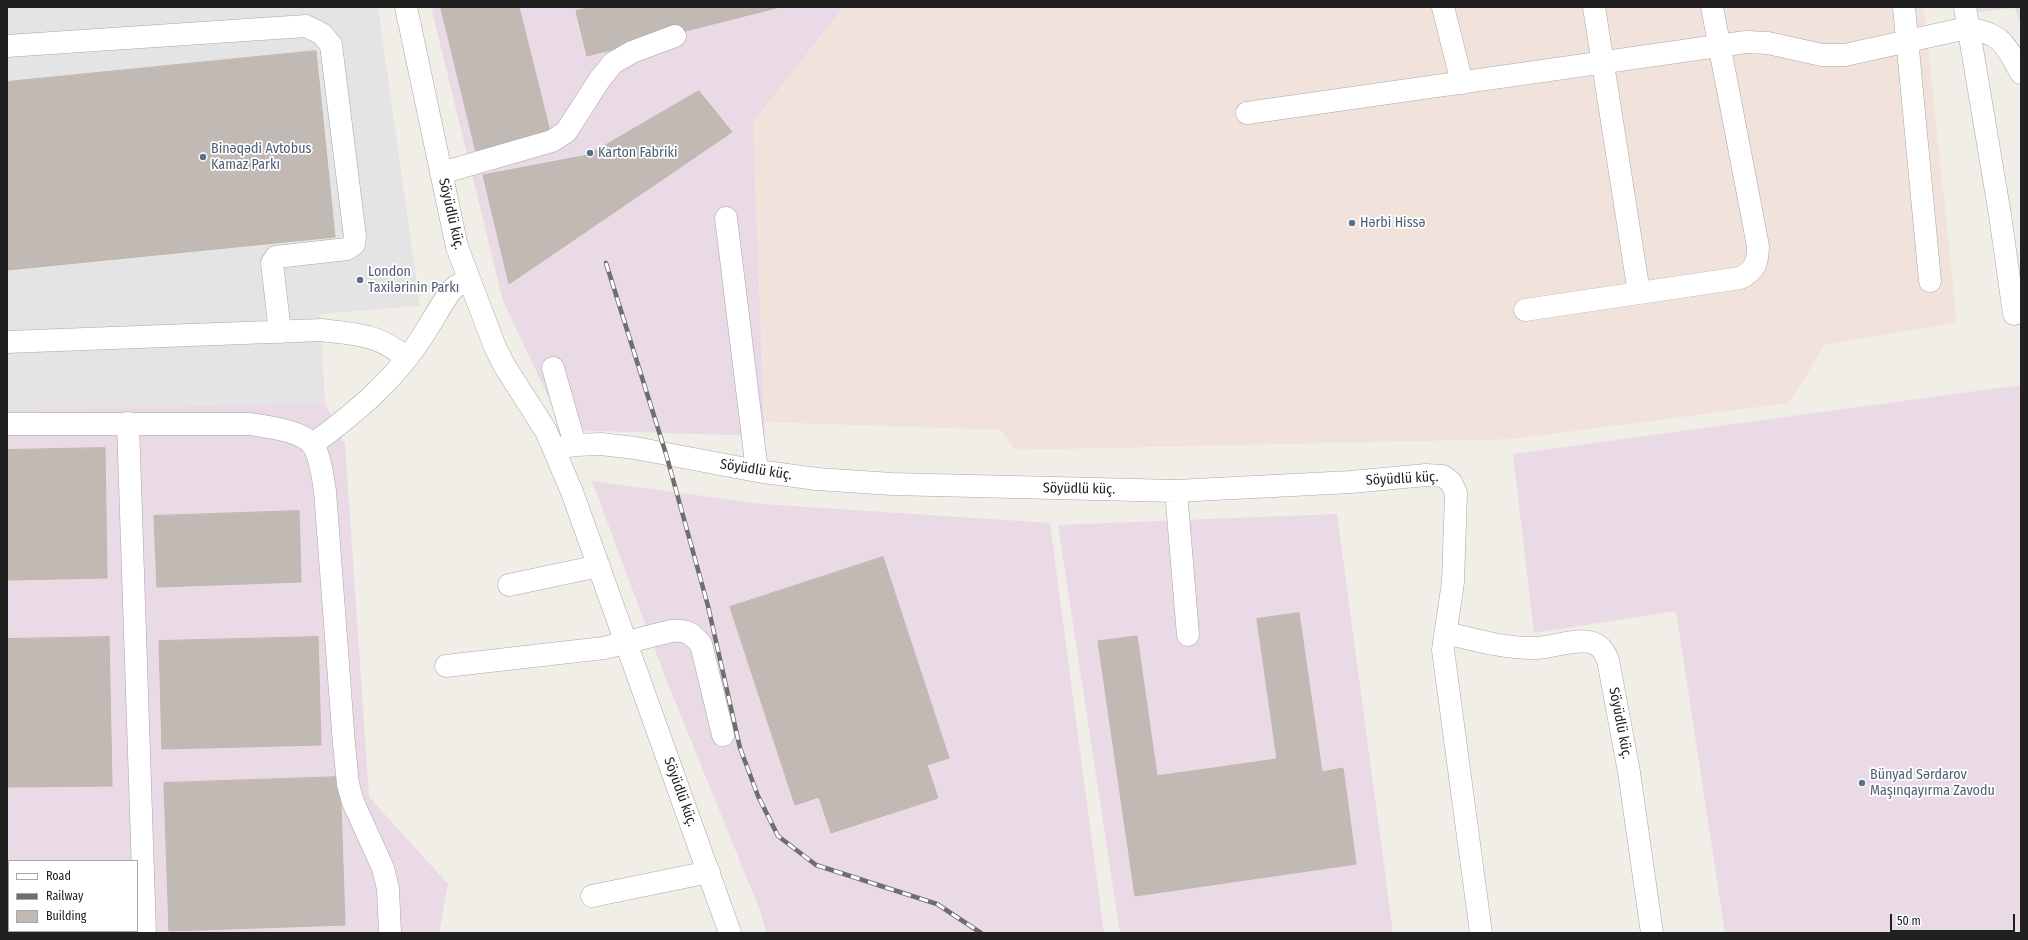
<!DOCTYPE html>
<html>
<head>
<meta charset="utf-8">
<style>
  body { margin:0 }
  #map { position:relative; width:2028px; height:940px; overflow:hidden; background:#f0eee7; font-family:"Fira Sans Condensed",sans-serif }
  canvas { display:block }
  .frame { position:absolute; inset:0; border:8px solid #202020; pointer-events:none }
  .legend { position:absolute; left:8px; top:860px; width:130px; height:72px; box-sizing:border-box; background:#fff; border:1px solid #a6a6a6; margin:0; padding:5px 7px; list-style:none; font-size:12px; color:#202020 }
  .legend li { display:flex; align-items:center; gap:8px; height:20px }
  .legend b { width:20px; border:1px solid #a6a6a6 }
  .scale { position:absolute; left:1890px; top:914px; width:125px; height:18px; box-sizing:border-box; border:2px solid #202020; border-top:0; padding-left:5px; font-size:12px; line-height:14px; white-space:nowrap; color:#202020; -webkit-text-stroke:3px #fff; paint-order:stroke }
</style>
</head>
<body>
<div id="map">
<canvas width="2028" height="940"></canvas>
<div class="frame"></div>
<ul class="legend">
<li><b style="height:5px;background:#fff"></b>Road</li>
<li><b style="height:5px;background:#6e6e6e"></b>Railway</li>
<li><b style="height:11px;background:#c1bab4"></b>Building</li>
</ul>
<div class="scale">50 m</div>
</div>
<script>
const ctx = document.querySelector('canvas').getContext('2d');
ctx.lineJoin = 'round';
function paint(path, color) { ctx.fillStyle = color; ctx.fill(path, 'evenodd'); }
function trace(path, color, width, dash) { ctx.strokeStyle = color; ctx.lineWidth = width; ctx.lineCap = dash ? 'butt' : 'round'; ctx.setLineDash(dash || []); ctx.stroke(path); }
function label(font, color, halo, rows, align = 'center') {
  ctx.font = font + ' "Fira Sans Condensed",sans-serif'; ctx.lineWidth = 3.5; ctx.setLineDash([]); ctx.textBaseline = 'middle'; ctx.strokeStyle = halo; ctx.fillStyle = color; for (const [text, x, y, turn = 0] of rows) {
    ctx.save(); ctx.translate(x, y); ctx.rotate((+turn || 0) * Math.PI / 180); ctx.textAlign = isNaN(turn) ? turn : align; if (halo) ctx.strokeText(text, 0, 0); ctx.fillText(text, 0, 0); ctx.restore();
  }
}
paint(new Path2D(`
  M431,7H844L753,122L765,436L564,430L503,301Z
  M1978,7H2021V26L2015,8L1978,12Z
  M2021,385V933H1725L1676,611L1534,633L1513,454Z
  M325,403L345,444L369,797L448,884L439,933H7V410ZM9,861H137V931H9Z
  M592,481L762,504L1050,523L1104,933H766L761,913L664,674Z
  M1337,514L1393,933H1120L1058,525Z`), '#e9dae5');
paint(new Path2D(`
  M844,7H1924L1957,323L1825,345L1789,403L1513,439L1015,450L1001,430L765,422L753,122Z`), '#f1e3dc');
paint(new Path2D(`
  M7,7H378L420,306L320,314L325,403L7,410Z`), '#e4e4e4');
const building = new Path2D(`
  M441,7H519L550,132L476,151Z
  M592,7H780L587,56L576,11Z
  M316,51L335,237L7,270V82Z
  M699,91L732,132L509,284L483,175L588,155Z
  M105,448L107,578L7,580V450Z
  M299,511L301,582L157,587L154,516Z
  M883,557L949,758L927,765L938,798L831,833L819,797L795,805L730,607Z
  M1299,613L1322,772L1343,768L1356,864L1135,896L1098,641L1137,636L1157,776L1277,759L1257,619Z
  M109,637L112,786L7,787V639Z
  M318,637L321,745L162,749L159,641Z
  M340,777L345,925L169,931L164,783Z`);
paint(building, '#c1bab4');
trace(building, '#c1b6aa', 1);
const minor = new Path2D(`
  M406,7L457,247L495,347L504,365L546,431L572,492L730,933
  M1443,7L1462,83
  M1594,7L1639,293
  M1904,7L1930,281
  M1965,7L2000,215L2014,314
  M7,46L306,26L322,34L331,45L355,237L354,244L347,249L276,257L272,263L280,332
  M1247,113L1746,42L1768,43L1822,55H1845L1967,28C2003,34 2004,43 2021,73
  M441,173L552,141L566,132L600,79L613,63L632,52L675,36
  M726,218L757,471
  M1525,310L1740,278C1755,271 1758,262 1758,246L1712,7
  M7,342L322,330C358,335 377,333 406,358
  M553,368L575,445
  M128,423L145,933
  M7,424H250C267,427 300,430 312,444C320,453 323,479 325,491L344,744L348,784L353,802L383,868L388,889L390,933
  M313,444C351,416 388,386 416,346C428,329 438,310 450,292L455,287L469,279
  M555,449L575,445L601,444L635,448L757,471L817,479L892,484L1176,491L1351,482L1426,475L1443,476L1451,482L1456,493L1453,582L1443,650L1481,933
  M1176,491L1188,635
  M509,585L599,566
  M1446,633C1475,640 1507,649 1537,648C1554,647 1572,639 1589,642C1600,644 1604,651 1608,660L1629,772L1652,933
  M446,666L604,648L671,631C687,630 690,632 701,644L723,735
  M592,896L709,872`);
trace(minor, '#a7a7a7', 23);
trace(minor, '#fff', 22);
const rail = new Path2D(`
  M606,263L666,454L708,606L740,748L758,796L778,836L816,865L937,904L981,933`);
trace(rail, '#6e6e6e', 4.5);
trace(rail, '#fff', 3, [9]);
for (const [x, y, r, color] of [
  [590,153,4,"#5c6f8a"],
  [203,157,4,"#5c6f8a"],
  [1352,223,4,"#5c6f8a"],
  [360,280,4,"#5c6f8a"],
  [1862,783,4,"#5c6f8a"]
]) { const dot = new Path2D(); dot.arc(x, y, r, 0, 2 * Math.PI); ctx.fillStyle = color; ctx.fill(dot); trace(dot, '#fff', 1.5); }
label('14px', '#4e5e75', '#fff', [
  ["Binəqədi Avtobus",211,149],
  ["Kamaz Parkı",211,165],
  ["Karton Fabriki",598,153],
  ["Hərbi Hissə",1360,223],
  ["London",368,272],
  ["Taxilərinin Parkı",368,288],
  ["Bünyad Sərdarov",1870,775],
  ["Maşınqayırma Zavodu",1870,791]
], 'left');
label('14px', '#202020', '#fff', [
  ["Söyüdlü küç.",451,214,77],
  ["Söyüdlü küç.",756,470,9],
  ["Söyüdlü küç.",1402,479,-3],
  ["Söyüdlü küç.",1079,489,1],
  ["Söyüdlü küç.",1620,723,79],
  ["Söyüdlü küç.",680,792,70]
]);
</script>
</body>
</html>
